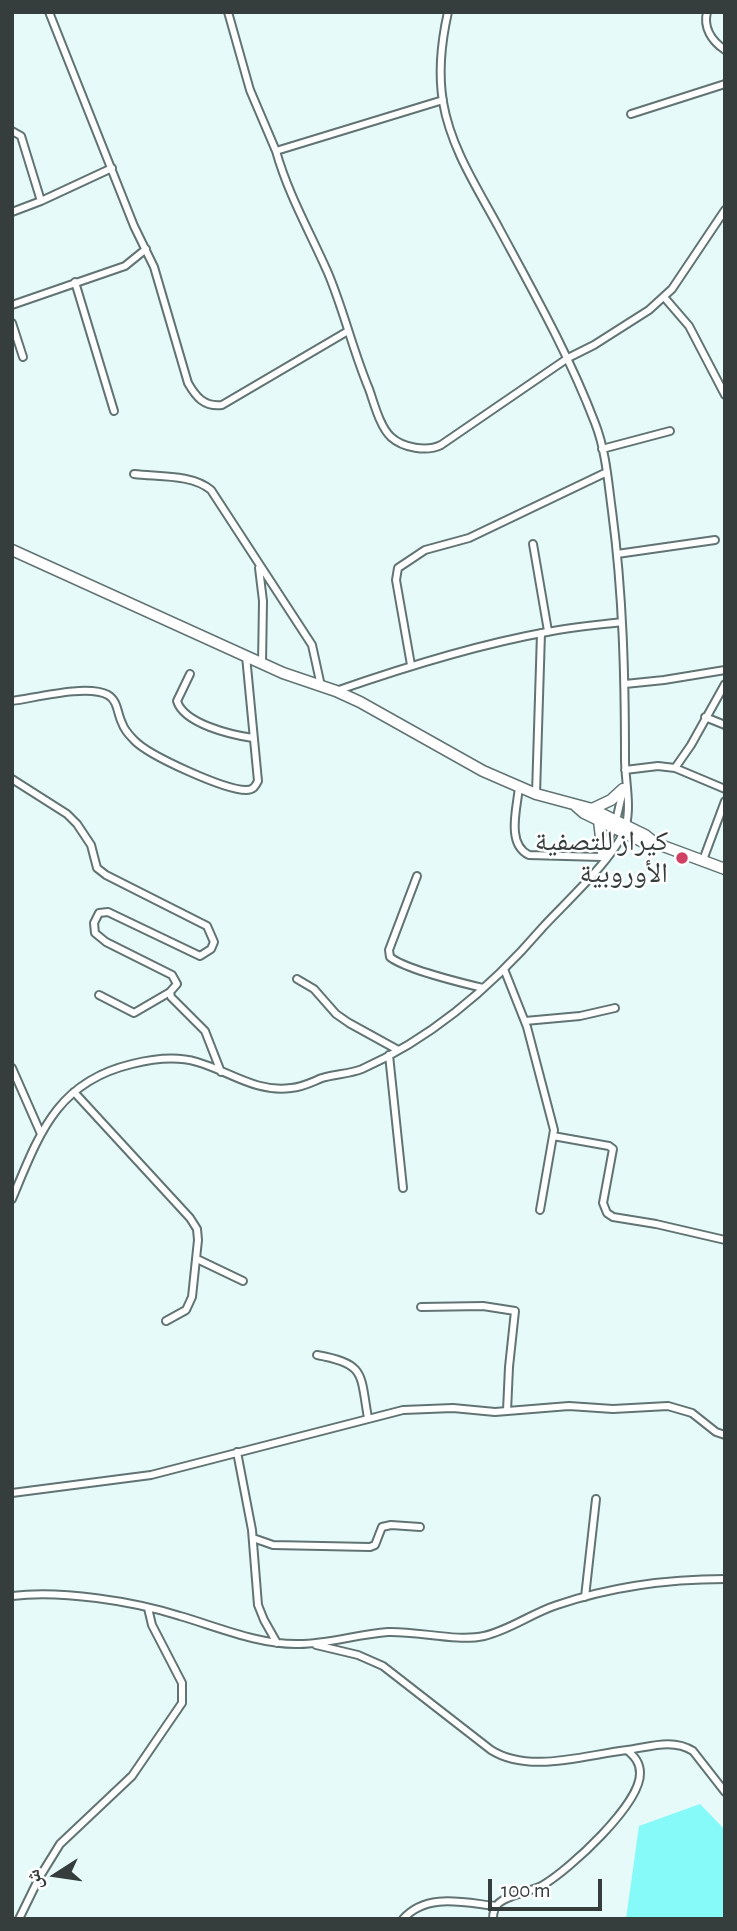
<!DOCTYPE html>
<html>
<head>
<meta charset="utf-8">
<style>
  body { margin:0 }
  #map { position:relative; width:737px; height:1931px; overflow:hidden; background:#e6fafa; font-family:"Alegreya Sans","Noto Naskh Arabic",sans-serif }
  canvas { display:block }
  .frame { position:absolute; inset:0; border:14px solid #353d3d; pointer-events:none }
  .north { position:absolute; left:21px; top:1840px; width:70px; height:70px; -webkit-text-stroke:5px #fff; paint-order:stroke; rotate:258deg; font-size:19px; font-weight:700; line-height:28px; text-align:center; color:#353d3d }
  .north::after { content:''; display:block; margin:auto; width:24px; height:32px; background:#353d3d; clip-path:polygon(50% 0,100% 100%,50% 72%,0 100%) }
  .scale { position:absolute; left:488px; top:1879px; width:114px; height:32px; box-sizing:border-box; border:4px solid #353d3d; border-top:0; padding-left:9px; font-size:21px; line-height:24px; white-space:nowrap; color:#353d3d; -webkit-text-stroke:5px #fff; paint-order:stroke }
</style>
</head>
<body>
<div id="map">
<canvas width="737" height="1931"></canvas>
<div class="frame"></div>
<div class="north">ش</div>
<div class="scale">100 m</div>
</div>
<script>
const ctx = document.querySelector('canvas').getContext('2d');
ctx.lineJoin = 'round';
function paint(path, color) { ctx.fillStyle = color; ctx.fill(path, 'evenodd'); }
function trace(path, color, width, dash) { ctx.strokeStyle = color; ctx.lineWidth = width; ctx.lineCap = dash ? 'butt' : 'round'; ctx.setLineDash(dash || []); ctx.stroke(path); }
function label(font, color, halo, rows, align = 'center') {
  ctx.font = font + ' "Alegreya Sans","Noto Naskh Arabic",sans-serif'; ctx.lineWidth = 5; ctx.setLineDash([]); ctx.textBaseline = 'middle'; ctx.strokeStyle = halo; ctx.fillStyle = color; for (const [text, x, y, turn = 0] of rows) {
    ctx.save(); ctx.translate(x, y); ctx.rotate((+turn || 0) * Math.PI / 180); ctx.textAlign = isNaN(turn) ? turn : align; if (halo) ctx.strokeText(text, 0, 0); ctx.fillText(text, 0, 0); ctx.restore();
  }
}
paint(new Path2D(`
  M700,1804L725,1830V1919H626L639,1826Z`), '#85faf9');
const street = new Path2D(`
  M49,12L134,226L154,267L188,383C196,397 204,407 222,405L348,331
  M228,12L250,90L276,151
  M707,12C703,28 712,41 725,50
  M443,100L276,151C288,194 310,232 328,273C344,311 353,351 369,389C374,403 380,427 391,437C403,448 427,452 441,445L568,358L594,345L649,310L672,289L725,210
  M631,114L725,84
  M12,131L21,136L41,201
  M12,212L41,201L112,168
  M75,282L114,411
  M664,297L689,326L725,395
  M12,305L125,266L146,249
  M12,323L23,357
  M602,449L670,431
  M134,474C158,477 192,474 211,490L312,645L321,686
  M533,544L548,631
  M617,554L715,540
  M259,568L263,601L262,664
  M411,665L396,580L398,568L425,550L469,538L607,472
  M190,674L177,701C184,724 232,735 253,738
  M625,684L664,680L725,670
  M336,691C405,667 475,645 547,632C572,627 597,625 622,622
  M12,701C35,698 87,684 108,695C118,701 117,713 122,723C124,729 130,736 134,740C149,756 225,790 246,790C253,790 255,787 258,781L246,656
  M705,717L725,725
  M675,768L691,745L725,684
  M625,770L658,766L675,768L725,789
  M12,779L67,814L77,824L91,845L97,868L106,875L207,926L214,942L211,949L200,956L108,912L99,913L94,923L95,933L106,942L172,975L177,984L170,992L171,997L205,1031L221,1072
  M519,787C517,808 506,844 529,855L602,857
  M536,794L541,633
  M604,850L616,821L623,790
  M703,860L725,801
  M417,876L389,950L390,957C405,969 462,983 483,988
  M504,969L527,1027L554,1130L540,1210
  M297,979L314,989L336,1014L349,1023L398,1050
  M99,995L134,1013L170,992
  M525,1021L580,1016L615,1008
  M389,1055L403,1188
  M12,1068L41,1134
  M74,1092L190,1218L197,1229L198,1240L192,1297L186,1310L166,1321
  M553,1136L609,1146L613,1149L603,1203L607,1213L613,1217L656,1224L725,1240
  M12,1199C39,1135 56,1082 132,1064C152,1059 177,1056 197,1062C229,1071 256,1093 291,1088C303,1087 312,1082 322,1078C335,1074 350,1074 362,1069C432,1038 494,984 543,927C564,904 620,853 626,825C631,804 625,780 625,759C625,676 623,594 612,511C608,482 606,451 595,423C569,355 534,293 500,230C478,189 451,149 443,102C438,72 441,43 448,12
  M197,1259L243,1281
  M421,1307L483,1306L515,1311L509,1367L507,1411
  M317,1355C366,1364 360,1373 368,1418
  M237,1452L252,1530L258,1605L264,1620L277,1643
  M12,1493L151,1475L403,1410L453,1408L495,1412L569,1406L613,1409L668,1406L692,1413L716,1432L725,1435
  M253,1538L273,1545L370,1547L375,1545L382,1527L391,1525L420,1527
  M12,1596C61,1590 133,1601 180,1616C218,1627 259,1645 299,1644C329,1644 358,1634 388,1632C418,1631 457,1642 484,1636C510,1630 532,1613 557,1605C610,1587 669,1579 725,1579
  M585,1597L596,1499
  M316,1645L358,1655L383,1666L491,1750C529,1774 585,1755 627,1750
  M19,1919L39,1878L60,1844L132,1776L182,1703V1683L152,1625L148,1608
  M403,1919C427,1892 465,1903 496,1906
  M493,1919C493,1913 494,1908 498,1904C506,1895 531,1892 543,1885C569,1870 641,1804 640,1773C640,1762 634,1756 627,1750C649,1747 673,1738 693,1751L725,1792`);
const secondary = new Path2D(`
  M12,550L283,673L336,691L360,702L483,771L536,794L592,809L645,835L655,843
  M576,806L584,813L641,841L655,843L725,869
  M592,809L611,800L623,789
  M599,821L603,853`);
trace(street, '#617372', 10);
trace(secondary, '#617372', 13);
trace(street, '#fff', 6);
trace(secondary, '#fff', 10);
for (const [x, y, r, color] of [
  [682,858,7,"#d04062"]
]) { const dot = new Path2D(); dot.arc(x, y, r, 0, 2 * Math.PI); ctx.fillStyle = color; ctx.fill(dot); trace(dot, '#fff', 2.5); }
label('28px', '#353d3d', '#fff', [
  ["كيراز للتصفية",668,842],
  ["الأوروبية",668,874]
], 'right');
</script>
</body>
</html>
